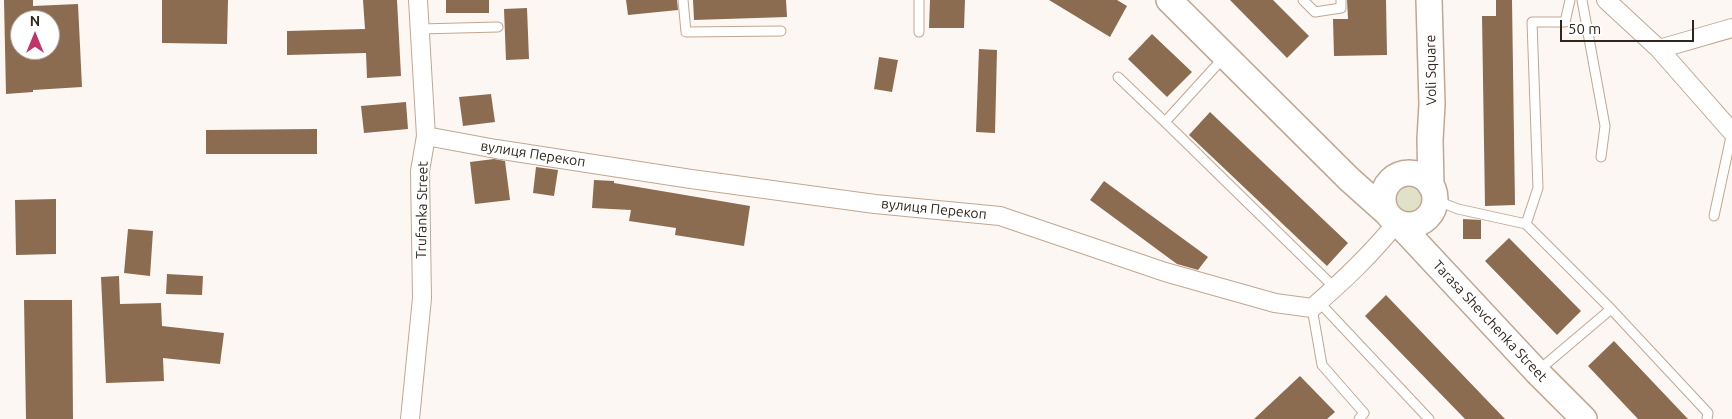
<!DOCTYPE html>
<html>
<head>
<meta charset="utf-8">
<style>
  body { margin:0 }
  #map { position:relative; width:1732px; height:419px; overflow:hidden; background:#fdf7f3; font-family:Ubuntu,sans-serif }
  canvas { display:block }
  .north { position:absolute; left:10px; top:10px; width:50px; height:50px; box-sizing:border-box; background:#fff; border:1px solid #aca8a5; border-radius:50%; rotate:0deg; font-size:14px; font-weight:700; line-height:20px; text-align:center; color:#30261d }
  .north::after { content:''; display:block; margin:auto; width:18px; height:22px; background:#c0346a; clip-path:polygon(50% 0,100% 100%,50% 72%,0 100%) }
  .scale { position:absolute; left:1560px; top:20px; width:134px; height:22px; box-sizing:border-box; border:2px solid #30261d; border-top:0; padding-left:6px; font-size:15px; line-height:18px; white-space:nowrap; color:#30261d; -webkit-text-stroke:4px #fff; paint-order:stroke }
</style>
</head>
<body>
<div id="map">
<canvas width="1732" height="419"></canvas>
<div class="north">N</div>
<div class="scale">50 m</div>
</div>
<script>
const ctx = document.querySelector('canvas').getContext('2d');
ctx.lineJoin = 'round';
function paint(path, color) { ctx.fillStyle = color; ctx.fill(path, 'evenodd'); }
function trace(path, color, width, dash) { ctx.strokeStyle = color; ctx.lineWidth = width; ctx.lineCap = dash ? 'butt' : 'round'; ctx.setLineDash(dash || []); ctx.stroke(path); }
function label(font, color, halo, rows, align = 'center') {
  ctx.font = font + ' Ubuntu,sans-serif'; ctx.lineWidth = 4; ctx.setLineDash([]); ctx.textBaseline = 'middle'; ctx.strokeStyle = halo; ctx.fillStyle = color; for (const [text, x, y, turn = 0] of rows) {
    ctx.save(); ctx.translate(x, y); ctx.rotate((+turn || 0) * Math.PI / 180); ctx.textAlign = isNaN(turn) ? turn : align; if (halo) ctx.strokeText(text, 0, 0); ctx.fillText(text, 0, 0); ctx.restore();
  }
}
paint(new Path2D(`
  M1397 199a13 13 0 1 1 26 0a13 13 0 1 1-26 0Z`), '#e0e2c7');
paint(new Path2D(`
  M4,0H33V6L78,4L82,87L33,90V92L6,94ZM20,20H50V50H20Z
  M162,0H228L227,44L162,43Z
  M363,0H397L401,76L367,78L366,53L287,55V31L365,29Z
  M446,0H489V13H446Z
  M626,0H677L678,10L628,15Z
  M693,0H786L787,17L694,20Z
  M930,0H965L964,28H929Z
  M1049,0H1117L1127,6L1110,37Z
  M1230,0H1273L1309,36L1287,58Z
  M1347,0H1386L1387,55L1334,56L1333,19H1348Z
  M1496,0H1512L1515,205L1485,206L1482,16H1496Z
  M527,8L529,59L506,60L504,9Z
  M1152,34L1192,72L1167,97L1128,59Z
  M979,49L997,50L995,133L976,132Z
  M879,57L898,60L892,92L874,89Z
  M491,94L495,122L463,126L459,97Z
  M406,102L408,129L364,133L361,106Z
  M1210,112L1348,243L1327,266L1189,135Z
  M317,129V154H206V130Z
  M494,159L505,161L510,200L475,204L470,162Z
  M536,167L558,170L554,196L533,193Z
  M594,180L614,181V183L750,206L744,246L675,235L676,228L629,221L631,210L592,208Z
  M1104,181L1208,257L1198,270L1177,264L1090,200Z
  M56,199V254L16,255L15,200Z
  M1463,219L1481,220V239H1463Z
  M128,229L153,231L150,276L124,273Z
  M1509,238L1581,311L1557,335L1485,261Z
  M167,274L203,276L202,295L166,294Z
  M119,276L120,304L161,303L162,326L224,333L220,364L163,358L164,381L106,383L101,277Z
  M1386,295L1505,419H1465L1365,316Z
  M24,300H72L73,419H26Z
  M1614,341L1688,419H1638L1588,366Z
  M1300,376L1335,412L1327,419H1254Z`), '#8b6c51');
const service = new Path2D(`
  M683,0L686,32L781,31
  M919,0V32
  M1303,0L1315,12L1341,8V0
  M1582,0L1605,126L1601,157
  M420,29L498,27
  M1118,77L1165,122L1225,56
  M1165,122L1335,288
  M1435,200L1458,209L1526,224L1611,309L1708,413L1707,419
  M1714,216L1732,132
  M1526,224L1538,188L1532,22H1565L1570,0
  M1319,302L1429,419
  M1312,308L1322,365L1364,413L1359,419
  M1539,370L1611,309`);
const minor = new Path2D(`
  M1606,0L1659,49L1732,132
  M1659,49L1732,28
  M426,136L496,149L691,179L875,204L1000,216L1165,272L1275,303L1312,308C1343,281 1371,255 1397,222
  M410,419L422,298L420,171L426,136L418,0`);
const secondary = new Path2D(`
  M1169,0L1349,179L1387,213
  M1429,0L1432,104L1430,140L1431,186
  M1383 199a26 26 0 1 1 52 0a26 26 0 1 1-52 0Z
  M1397,222L1537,372L1584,419`);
trace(service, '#c1a791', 11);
trace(minor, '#c1a791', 20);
trace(secondary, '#c1a791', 28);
trace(service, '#fff', 9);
trace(minor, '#fff', 18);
trace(secondary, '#fff', 25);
label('14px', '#30261d', '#fff', [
  ["Voli Square",1431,70,-91],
  ["вулиця Перекоп",533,154,9],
  ["вулиця Перекоп",934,209,6],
  ["Trufanka Street",422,210,-89],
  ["Tarasa Shevchenka Street",1490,321,47]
]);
</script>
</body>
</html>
